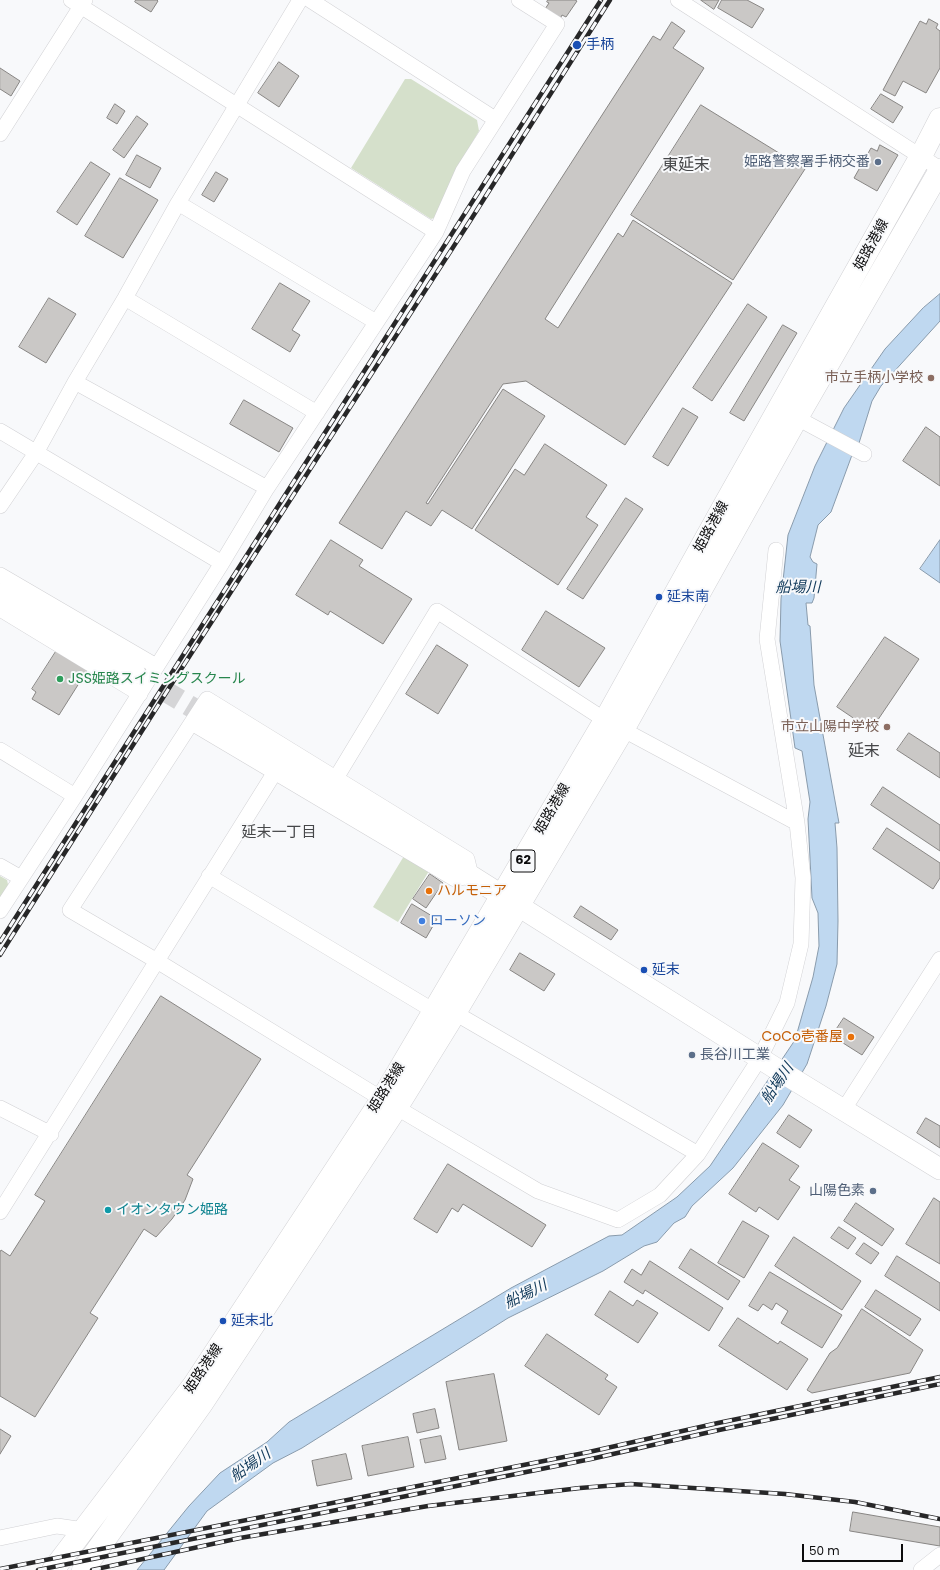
<!DOCTYPE html>
<html>
<head>
<meta charset="utf-8">
<style>
  body { margin:0 }
  #map { position:relative; width:940px; height:1570px; overflow:hidden; background:#f8f9fb; font-family:Poppins,sans-serif }
  canvas { display:block }
  .scale { position:absolute; left:802px; top:1544px; width:101px; height:18px; box-sizing:border-box; border:2px solid #0c0c0d; border-top:0; padding-left:5px; font-size:12px; line-height:14px; white-space:nowrap; color:#0c0c0d; -webkit-text-stroke:3px #f8f9fb; paint-order:stroke }
</style>
</head>
<body>
<div id="map">
<canvas width="940" height="1570"></canvas>
<div class="scale">50 m</div>
</div>
<script>
const ctx = document.querySelector('canvas').getContext('2d');
ctx.lineJoin = 'round';
function paint(path, color) { ctx.fillStyle = color; ctx.fill(path, 'evenodd'); }
function trace(path, color, width, dash) { ctx.strokeStyle = color; ctx.lineWidth = width; ctx.lineCap = dash ? 'butt' : 'round'; ctx.setLineDash(dash || []); ctx.stroke(path); }
function label(font, color, halo, rows, align = 'center') {
  ctx.font = font + ' Poppins,"Noto Sans JP",sans-serif'; ctx.lineWidth = 4; ctx.setLineDash([]); ctx.textBaseline = 'middle'; ctx.strokeStyle = halo; ctx.fillStyle = color; for (const [text, x, y, turn = 0] of rows) {
    ctx.save(); ctx.translate(x, y); ctx.rotate((+turn || 0) * Math.PI / 180); ctx.textAlign = isNaN(turn) ? turn : align; if (halo) ctx.strokeText(text, 0, 0); ctx.fillText(text, 0, 0); ctx.restore();
  }
}
paint(new Path2D(`
  M405,79H411L477,120L479,131L456,170L437,217L431,219L351,168Z
  M404,856L429,871L398,922L373,907Z
  M0,876L7,880L9,889L0,901Z`), '#d5e0cb');
const water = new Path2D(`
  M940,294V321L881,386L872,401L855,456L852,455L831,512L818,525L810,557L813,562L817,564L814,598L812,603H806L808,625L810,626L814,685L839,823H835L837,848L838,921L837,964L826,1006L807,1064L783,1105L733,1168L692,1206L685,1217L674,1223L657,1242L644,1246L603,1271L508,1318L302,1448L273,1463L207,1511L164,1570H137L189,1506L220,1473L267,1442L289,1422L511,1288L609,1236L622,1235L677,1197L710,1166L795,1040L813,977L819,946L818,913L812,898L808,819L810,802L802,751L795,748L780,641L781,599L788,535L815,466L844,408L885,349L923,308Z
  M940,540V583L920,569Z`);
paint(water, '#bfd8f0');
trace(water, '#899bac', 1);
const building = new Path2D(`
  M136,0H157L158,1L151,12L135,2Z
  M548,0H575L577,1L566,17L562,15L560,19L545,9L549,3L547,2Z
  M701,0H719L714,9Z
  M722,0H747L764,9L752,28L718,8Z
  M929,19L938,24L936,28L940,31V68L926,93L903,81L895,96L883,90L920,21L926,24Z
  M672,22L685,31L673,48L704,68L545,319L558,328L618,233L623,237L633,220L732,283L625,445L526,381L503,384L426,503L428,504L503,389L545,416L472,529L442,510L431,526L406,511L382,549L339,523L653,36L660,40Z
  M279,62L299,76L279,107L258,93Z
  M0,68L20,81L11,96L0,89Z
  M881,94L903,107L893,123L871,109Z
  M115,104L125,111L117,124L107,118Z
  M701,105L805,169L733,280L631,215Z
  M137,116L148,124L124,158L113,150Z
  M880,145L898,155L877,191L854,178L871,148L877,151Z
  M137,155L161,168L150,188L126,175Z
  M91,162L110,174L77,225L57,212Z
  M216,172L228,179L214,202L202,195Z
  M120,178L158,200L123,258L85,236Z
  M280,283L310,301L292,330L300,335L290,352L252,329Z
  M49,298L76,314L46,363L19,347Z
  M748,304L767,317L712,401L693,388Z
  M783,325L797,333L744,421L730,413Z
  M244,400L293,428L279,452L230,424Z
  M683,408L698,417L668,466L653,457Z
  M926,427L940,437V486L903,461Z
  M545,444L607,485L586,517L598,525L558,585L475,530L515,469L524,475Z
  M626,498L643,509L583,599L567,589Z
  M331,540L363,560L359,566L412,599L383,644L330,611L328,615L296,595Z
  M546,611L605,648L579,687L522,650Z
  M885,637L919,659L871,730L837,707Z
  M437,645L468,665L438,714L406,694Z
  M57,650L88,669L59,715L32,699L36,692L32,689Z
  M909,733L940,753V778L897,750Z
  M883,787L940,825V851L871,805Z
  M887,828L940,863V878L933,889L873,849Z
  M430,874L443,883L426,908L413,899Z
  M412,904L437,919L426,938L401,923Z
  M581,906L618,930L611,940L574,917Z
  M520,953L555,974L544,991L510,970Z
  M161,996L261,1059L187,1175L193,1179L185,1200L172,1219L156,1237L144,1229L90,1313L98,1318L35,1417L0,1396V1252L1,1250L10,1256L45,1201L35,1195Z
  M844,1018L874,1037L862,1055L832,1036Z
  M789,1115L812,1130L800,1148L777,1133Z
  M926,1118L940,1126V1148L917,1133Z
  M763,1143L799,1166L789,1180L800,1187L778,1220L759,1207L756,1212L729,1194Z
  M448,1164L546,1225L532,1247L463,1204L458,1212L452,1208L437,1233L414,1219Z
  M934,1198L940,1202V1264L906,1244Z
  M856,1203L894,1229L882,1246L844,1221Z
  M743,1221L769,1236L744,1278L718,1263Z
  M839,1227L856,1238L848,1249L831,1238Z
  M794,1237L861,1281L842,1310L775,1266Z
  M864,1243L879,1253L871,1264L856,1254Z
  M691,1249L740,1281L728,1300L679,1268Z
  M897,1256L940,1283V1311L885,1276Z
  M650,1261L723,1308L709,1331L645,1290L643,1294L624,1282L632,1269L641,1275Z
  M770,1272L842,1315L822,1348L781,1323L788,1311L776,1303L772,1310L763,1304L758,1311L749,1306Z
  M876,1290L921,1319L910,1336L865,1307Z
  M610,1291L633,1306L637,1300L658,1313L638,1343L595,1315Z
  M862,1309L923,1350L910,1373L812,1393L807,1390L830,1353L837,1348Z
  M738,1318L778,1344L780,1341L808,1359L787,1390L719,1346Z
  M547,1334L608,1375L605,1379L617,1387L599,1415L525,1366Z
  M494,1374L507,1441L459,1450L446,1382Z
  M435,1409L439,1428L417,1433L413,1414Z
  M0,1429L11,1436L0,1454Z
  M441,1436L446,1459L425,1463L420,1440Z
  M408,1437L414,1467L368,1476L362,1446Z
  M346,1454L352,1479L317,1486L312,1461Z
  M853,1512L940,1527V1546L850,1531Z`);
paint(building, '#cac8c6');
trace(building, '#888684', 1);
trace(new Path2D(`
  M135,673L208,717`), '#d5d5d7', 21, [21, 10]);
const street = new Path2D(`
  M71,0L436,232
  M310,0L495,119
  M678,0L940,169
  M0,134L85,0
  M178,203L376,322
  M125,298L317,413
  M75,382L267,488
  M797,418L864,454
  M0,431L222,563
  M0,506L36,453L75,382L125,298L178,203L300,0
  M0,575L156,666
  M0,609L140,694
  M192,723L455,879L471,876L467,859L207,699L70,910L157,961L382,1099L538,1191L618,1220L660,1195L698,1154L760,1058L787,1003L801,944L803,878L797,823L767,639L776,550
  M0,750L75,796
  M336,778L437,611L605,720L797,823
  M0,866L21,878
  M209,876L434,1011
  M0,911L75,796L222,563L267,488L436,232L463,171L557,24L519,0
  M455,1013L698,1154
  M0,1108L51,1134
  M844,1109L940,959
  M0,1212L275,772
  M0,1538L57,1526L84,1530
  M921,1570L940,1555`);
const secondary = new Path2D(`
  M0,594L135,673
  M208,717L471,876L780,1071L940,1169`);
const primary = new Path2D(`
  M53,1570L193,1386L382,1099L605,720L726,502L921,156L940,119
  M83,1570L203,1402L397,1107L455,1013L623,730L797,418L940,170`);
trace(street, '#d1d1d4', 16);
trace(secondary, '#d1d1d4', 22);
trace(primary, '#d1d1d4', 23);
trace(street, '#fff', 15);
trace(secondary, '#fff', 21);
trace(primary, '#fff', 22);
const rail = new Path2D(`
  M0,942L601,0
  M0,955L178,674L470,221L610,0
  M0,1569L589,1452L718,1423L940,1377
  M38,1570L591,1459L719,1430L940,1384
  M92,1570L240,1538L428,1506L580,1488L631,1484L785,1494L855,1502L940,1519`);
trace(rail, '#272728', 4.5);
trace(rail, '#f8f9fb', 3, [9]);
for (const [x, y, r, color] of [
  [577,45,5,"#1a4fb4"],
  [878,162,4,"#5c6f8a"],
  [931,378,4,"#8d6e63"],
  [659,597,4,"#1a4fb4"],
  [60,679,4,"#2e9e5b"],
  [887,727,4,"#8d6e63"],
  [429,891,4,"#e8710a"],
  [422,921,4,"#3f7fe0"],
  [644,970,4,"#1a4fb4"],
  [851,1037,4,"#e8710a"],
  [692,1055,4,"#5c6f8a"],
  [873,1191,4,"#5c6f8a"],
  [108,1210,4,"#0f9aa8"],
  [223,1321,4,"#1a4fb4"]
]) { const dot = new Path2D(); dot.arc(x, y, r, 0, 2 * Math.PI); ctx.fillStyle = color; ctx.fill(dot); trace(dot, '#f8f9fb', 1.5); }
for (const [x, y, w] of [
  [523,861,24]
]) { const box = new Path2D(); box.roundRect(x - w / 2, y - 11, w, 22, 3); ctx.fillStyle = '#f8f9fb'; ctx.fill(box); trace(box, '#0c0c0d', 1); }
label('bold 13px', '#0c0c0d', null, [
  ["62",523,861]
]);
label('14px', '#164399', '#f8f9fb', [
  ["手柄",586,45],
  ["延末南",667,597],
  ["延末",652,970],
  ["延末北",231,1321]
], 'left');
label('14px', '#4e5e75', '#f8f9fb', [
  ["姫路警察署手柄交番",870,162],
  ["長谷川工業",700,1055,"left"],
  ["山陽色素",865,1191]
], 'right');
label('14px', '#0c0c0d', '#f8f9fb', [
  ["姫路港線",872,245,-61],
  ["姫路港線",712,527,-61],
  ["姫路港線",553,809,-60],
  ["姫路港線",387,1088,-58],
  ["姫路港線",204,1369,-56]
]);
label('14px', '#785e54', '#f8f9fb', [
  ["市立手柄小学校",923,378],
  ["市立山陽中学校",879,727]
], 'right');
label('14px', '#27864d', '#f8f9fb', [
  ["JSS姫路スイミングスクール",68,679]
], 'left');
label('14px', '#c56008', '#f8f9fb', [
  ["ハルモニア",437,891],
  ["CoCo壱番屋",843,1037,"right"]
], 'left');
label('14px', '#366cbe', '#f8f9fb', [
  ["ローソン",430,921]
], 'left');
label('14px', '#0d838f', '#f8f9fb', [
  ["イオンタウン姫路",116,1210]
], 'left');
label('italic 15px', '#10395a', '#f8f9fb', [
  ["船場川",798,588],
  ["船場川",778,1084,-56],
  ["船場川",526,1295,-26],
  ["船場川",251,1466,-35]
]);
label('15px', '#464749', '#f8f9fb', [
  ["延末一丁目",279,833]
]);
label('16px', '#464749', '#f8f9fb', [
  ["東延末",686,166],
  ["延末",864,752]
]);
</script>
</body>
</html>
